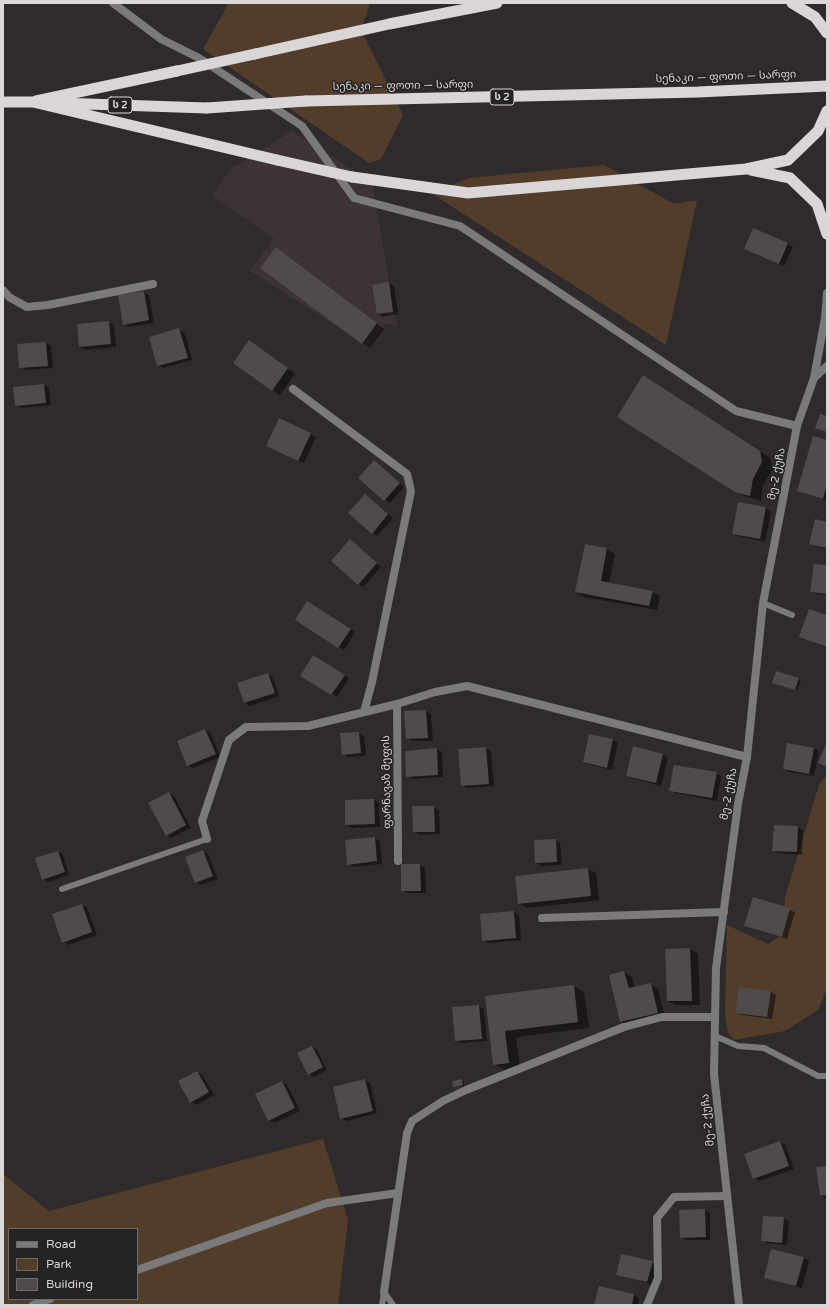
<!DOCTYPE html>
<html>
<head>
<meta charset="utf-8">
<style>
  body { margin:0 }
  #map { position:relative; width:830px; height:1308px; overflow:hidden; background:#2f2b2c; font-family:"Varela Round",sans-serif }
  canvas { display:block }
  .frame { position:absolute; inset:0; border:4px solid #dad7d7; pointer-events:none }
  .legend { position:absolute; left:8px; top:1228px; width:130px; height:72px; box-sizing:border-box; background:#252222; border:1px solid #6d6a6a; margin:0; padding:5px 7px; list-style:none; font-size:12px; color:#dad7d7 }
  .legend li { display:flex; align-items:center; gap:8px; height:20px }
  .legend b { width:20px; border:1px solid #6d6a6a }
</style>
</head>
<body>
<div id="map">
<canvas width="830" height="1308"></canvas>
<div class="frame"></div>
<ul class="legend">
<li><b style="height:5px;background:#7b7a7b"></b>Road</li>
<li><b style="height:11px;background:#523d2b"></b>Park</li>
<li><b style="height:11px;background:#4f4b4a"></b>Building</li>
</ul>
</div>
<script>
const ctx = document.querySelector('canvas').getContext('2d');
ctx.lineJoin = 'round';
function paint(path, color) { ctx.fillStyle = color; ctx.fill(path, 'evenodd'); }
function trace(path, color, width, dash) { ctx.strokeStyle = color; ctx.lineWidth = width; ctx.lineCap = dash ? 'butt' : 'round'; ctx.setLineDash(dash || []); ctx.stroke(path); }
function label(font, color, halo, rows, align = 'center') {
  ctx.font = font + ' "Varela Round","Noto Sans Georgian",sans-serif'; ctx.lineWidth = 3; ctx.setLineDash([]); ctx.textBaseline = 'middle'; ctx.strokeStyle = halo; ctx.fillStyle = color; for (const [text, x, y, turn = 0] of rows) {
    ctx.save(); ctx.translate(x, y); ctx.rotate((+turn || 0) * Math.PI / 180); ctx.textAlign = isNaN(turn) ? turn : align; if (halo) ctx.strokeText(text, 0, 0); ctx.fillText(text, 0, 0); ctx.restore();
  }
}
paint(new Path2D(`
  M292,131L372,182L397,327L386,323L369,347L250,271L274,239L212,195L231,169Z`), '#3d3334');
paint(new Path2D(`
  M229,3H370L361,30L403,115L381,159L369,163L203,49Z
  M604,165L674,204L697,200L666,345L431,193L469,178Z
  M825,777L827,778V988L818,1010L785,1031L734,1040L728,1033L725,1015L727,925L768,944L783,934L785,897L819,785Z
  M323,1139L348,1220L338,1305H3V1174L49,1211ZM9,1229H137V1299H9Z`), '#523d2b');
paint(new Path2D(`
  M787,244L793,247L784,266L745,249Z
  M284,253L384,329L370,348L362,343Z
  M389,283L394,286L398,314L383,317L378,314Z
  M144,292L149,295L154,323L129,327L123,324Z
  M109,322L114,325L116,347L86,350L80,347Z
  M179,330L185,333L192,360L163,368L158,365Z
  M46,343L51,346L53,368L25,370L20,367Z
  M257,346L295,374L280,395L272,390Z
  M644,376L770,458L773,469L763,485L761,501L747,497L735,491Z
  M44,385L49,388L51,405L21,408L16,405L14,388Z
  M280,419L316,437L304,463L272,448Z
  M827,441V501L798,491Z
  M374,461L404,487L390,503L385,500Z
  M365,495L393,518L377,536L372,533Z
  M765,508L771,511L765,542L738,536L733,533Z
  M827,523V549L811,544Z
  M355,544L381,567L363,587L358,584Z
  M607,549L615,554L609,584L652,592L660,596L657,610L584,597L576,592Z
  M827,566V595L816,594L811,591Z
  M312,605L355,632L344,650L296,620Z
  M827,616V648L800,636Z
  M313,656L349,678L337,697L302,675Z
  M268,674L273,677L279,696L250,706L244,703Z
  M799,679L801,680L797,690L775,684Z
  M426,711L431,714L433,741H412L407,738L405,712Z
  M205,730L211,733L220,757L193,768L188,765Z
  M359,733L364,736L366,756L348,757L343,754L341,734Z
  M613,740L618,743L612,770L590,765L584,762Z
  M486,748L491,751L494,786L467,788L462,785Z
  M814,748L819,751L814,776L789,772L784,769Z
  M436,749L442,752L443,777L413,779L407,776Z
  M663,755L668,758L661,786L632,778L627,776Z
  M716,773L721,776L717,801L675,793L670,790Z
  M169,793L174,796L191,828L171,838L166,835Z
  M374,800L379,803L380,827L352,828L346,825V801Z
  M433,807L439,810L440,834L420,835L414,832Z
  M775,826L798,827L803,830L802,855L778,853L773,850Z
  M375,838L380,841L382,864L353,867L348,864Z
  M555,840L560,843L562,865L541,866L536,863Z
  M203,851L208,854L218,879L201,885L196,882Z
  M58,852L63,855L69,875L48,882L43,879Z
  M420,865L425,868L426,893H408L402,890Z
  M588,869L596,873L599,900L527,908L519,903L516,876Z
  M753,898L795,912L787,939L745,926Z
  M82,905L87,908L97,935L68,945L63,942Z
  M514,912L519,915L521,940L488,943L483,940Z
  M690,949L698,954L700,1005H676L668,1001L666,950Z
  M624,972L632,977L635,988L650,984L658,989L665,1017L629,1026L621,1021Z
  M574,986L584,992L589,1028L516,1037L520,1068L505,1070L494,1064L486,997Z
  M771,992L776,995L772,1019L742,1015L736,1012Z
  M479,1006L484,1009L487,1041L461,1043L456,1040L453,1008Z
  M312,1047L317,1050L327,1070L314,1077L309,1074Z
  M197,1072L202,1075L214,1095L196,1105L191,1102Z
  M365,1080L370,1083L377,1113L347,1121L341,1118Z
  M461,1080L464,1081V1086H454Z
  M282,1082L287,1085L300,1111L274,1123L269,1120Z
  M780,1142L785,1145L794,1169L759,1181L754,1178Z
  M827,1167V1199H826L821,1196Z
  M705,1210L710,1213V1240H686L681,1237Z
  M783,1218L789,1221L787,1245L767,1243L762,1240Z
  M804,1258L809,1261L802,1288L765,1277Z
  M652,1262L657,1265L653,1285L617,1274Z
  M600,1287L634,1295L639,1298L638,1305H596Z`), '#0007');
paint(new Path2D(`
  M753,228L788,243L779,264L744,249Z
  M276,247L377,323L362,344L260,268Z
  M389,282L393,312L377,314L372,285Z
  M144,291L149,320L123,325L118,295Z
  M109,321L111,344L79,347L77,324Z
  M179,328L188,358L157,366L149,337Z
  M249,340L288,368L272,391L233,363Z
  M46,342L48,366L19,368L17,344Z
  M643,375L760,451L762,462L753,479L750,496L735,492L617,417Z
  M44,384L46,403L15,406L13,387Z
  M820,414L827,416V432L815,428Z
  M279,418L311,433L298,461L266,446Z
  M813,436L827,440V484L823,499L797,491Z
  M374,460L400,483L384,501L358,478Z
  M365,494L388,514L372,534L348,513Z
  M738,502L766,507L760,539L732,534Z
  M815,519L827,522V548L809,544Z
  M350,539L377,563L358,585L331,561Z
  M585,544L607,548L601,581L653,591L649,606L575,592Z
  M814,564L827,565V594L810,592Z
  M307,601L351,629L338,648L295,620Z
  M809,609L827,615V647L799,637Z
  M313,655L345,675L331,695L300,676Z
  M776,671L799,678L795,690L772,683Z
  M268,673L275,693L244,703L237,683Z
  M426,710L428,738L406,739L404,711Z
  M205,729L216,754L187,766L177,741Z
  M359,732L361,753L342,755L340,733Z
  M589,734L613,739L607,768L583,762Z
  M827,742V767L818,763Z
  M787,743L814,748L809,774L783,769Z
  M633,746L663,754L656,783L626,776Z
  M486,747L489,784L461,786L458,749Z
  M437,748L438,775L406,777L405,751Z
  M674,765L717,772L712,798L669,791Z
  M169,792L186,825L166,836L148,803Z
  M374,799L375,824L345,825V800Z
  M412,806H434L435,832H413Z
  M774,825L798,826L797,852L772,851Z
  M375,837L377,861L347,865L345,840Z
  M556,839L557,862L535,863L534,840Z
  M203,850L213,876L195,883L185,857Z
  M58,851L65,872L42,880L35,858Z
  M401,864H420L421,891H401Z
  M588,868L591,896L518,904L515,876Z
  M753,897L790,908L782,937L744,926Z
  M82,904L92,932L62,943L52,914Z
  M514,911L516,938L482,941L480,914Z
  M690,948L692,1001H667L665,949Z
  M624,971L629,988L651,983L658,1013L620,1022L609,975Z
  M574,985L578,1022L505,1031L509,1063L493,1065L485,996Z
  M739,987L771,991L767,1017L735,1013Z
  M479,1005L482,1039L455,1041L452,1007Z
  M312,1046L323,1067L308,1075L297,1053Z
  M197,1071L209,1092L190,1103L178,1081Z
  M365,1079L373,1111L340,1119L333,1087Z
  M462,1079L463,1085L453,1087L452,1081Z
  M282,1081L295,1108L268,1121L255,1094Z
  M780,1141L789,1166L753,1179L744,1154Z
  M827,1166V1195L820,1196L816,1167Z
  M705,1209L706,1237L680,1238L679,1210Z
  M763,1216L784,1217L782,1243L761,1241Z
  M771,1249L804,1257L796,1286L764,1278Z
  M621,1254L653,1261L647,1282L616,1275Z
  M599,1286L634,1294L632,1305H594Z`), '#4f4b4a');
trace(new Path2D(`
  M763,603L792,615
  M62,889L207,839
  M715,1036L738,1046L764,1048L818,1076H827
  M384,1292L393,1305
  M382,1305L384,1292`), '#7b7a7b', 6);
trace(new Path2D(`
  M113,3L161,39L199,58L302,126L354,198L460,226L736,411L797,426
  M3,290L9,297L27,307L48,305L153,284
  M293,389L407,474L411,491L372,682L364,712
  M397,704L398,861
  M207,839L202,821L229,740L246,727L308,726L397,704L435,692L467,686L747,757
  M542,918L724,912
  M137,1270L327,1203L398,1193
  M384,1292L407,1133L412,1121L443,1101L466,1090L624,1027L662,1017H715
  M33,1305L50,1299
  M647,1305L658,1278L657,1218L674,1197L727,1196`), '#7b7a7b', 8);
trace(new Path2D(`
  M814,378L827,366
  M739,1305L714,1074L716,968L738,804L747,757L763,603L797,426L814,378L825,318L827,293`), '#7b7a7b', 8);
trace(new Path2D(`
  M792,3L815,17L827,33
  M255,54L389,24L497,3
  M36,101L177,71
  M306,101L698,92L827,86
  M3,102H40
  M33,102L277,160
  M58,103L207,108
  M751,170L790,178L817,204L827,234
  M352,177L468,193L746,169L788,160L818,131L827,111`), '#dad6d8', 11);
trace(new Path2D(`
  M177,71L255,54
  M207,108L306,101
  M277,160L352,177`), '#dad6d8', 11);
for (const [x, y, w] of [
  [502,97,24],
  [120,105,24]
]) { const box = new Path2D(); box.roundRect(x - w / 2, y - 8, w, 16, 3); ctx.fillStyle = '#252222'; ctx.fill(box); trace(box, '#dad7d7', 1); }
label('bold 10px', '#dad7d7', null, [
  ["ს 2",502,97],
  ["ს 2",120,105]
]);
label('11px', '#dad7d7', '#252222', [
  ["სენაკი — ფოთი — სარფი",726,77,-2],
  ["სენაკი — ფოთი — სარფი",403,86,-1],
  ["მე-2 ქუჩა",777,474,-79],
  ["ფარნავაზ მეფის",387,782,-91],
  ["მე-2 ქუჩა",729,794,-80],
  ["მე-2 ქუჩა",708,1120,-96]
]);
</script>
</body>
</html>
